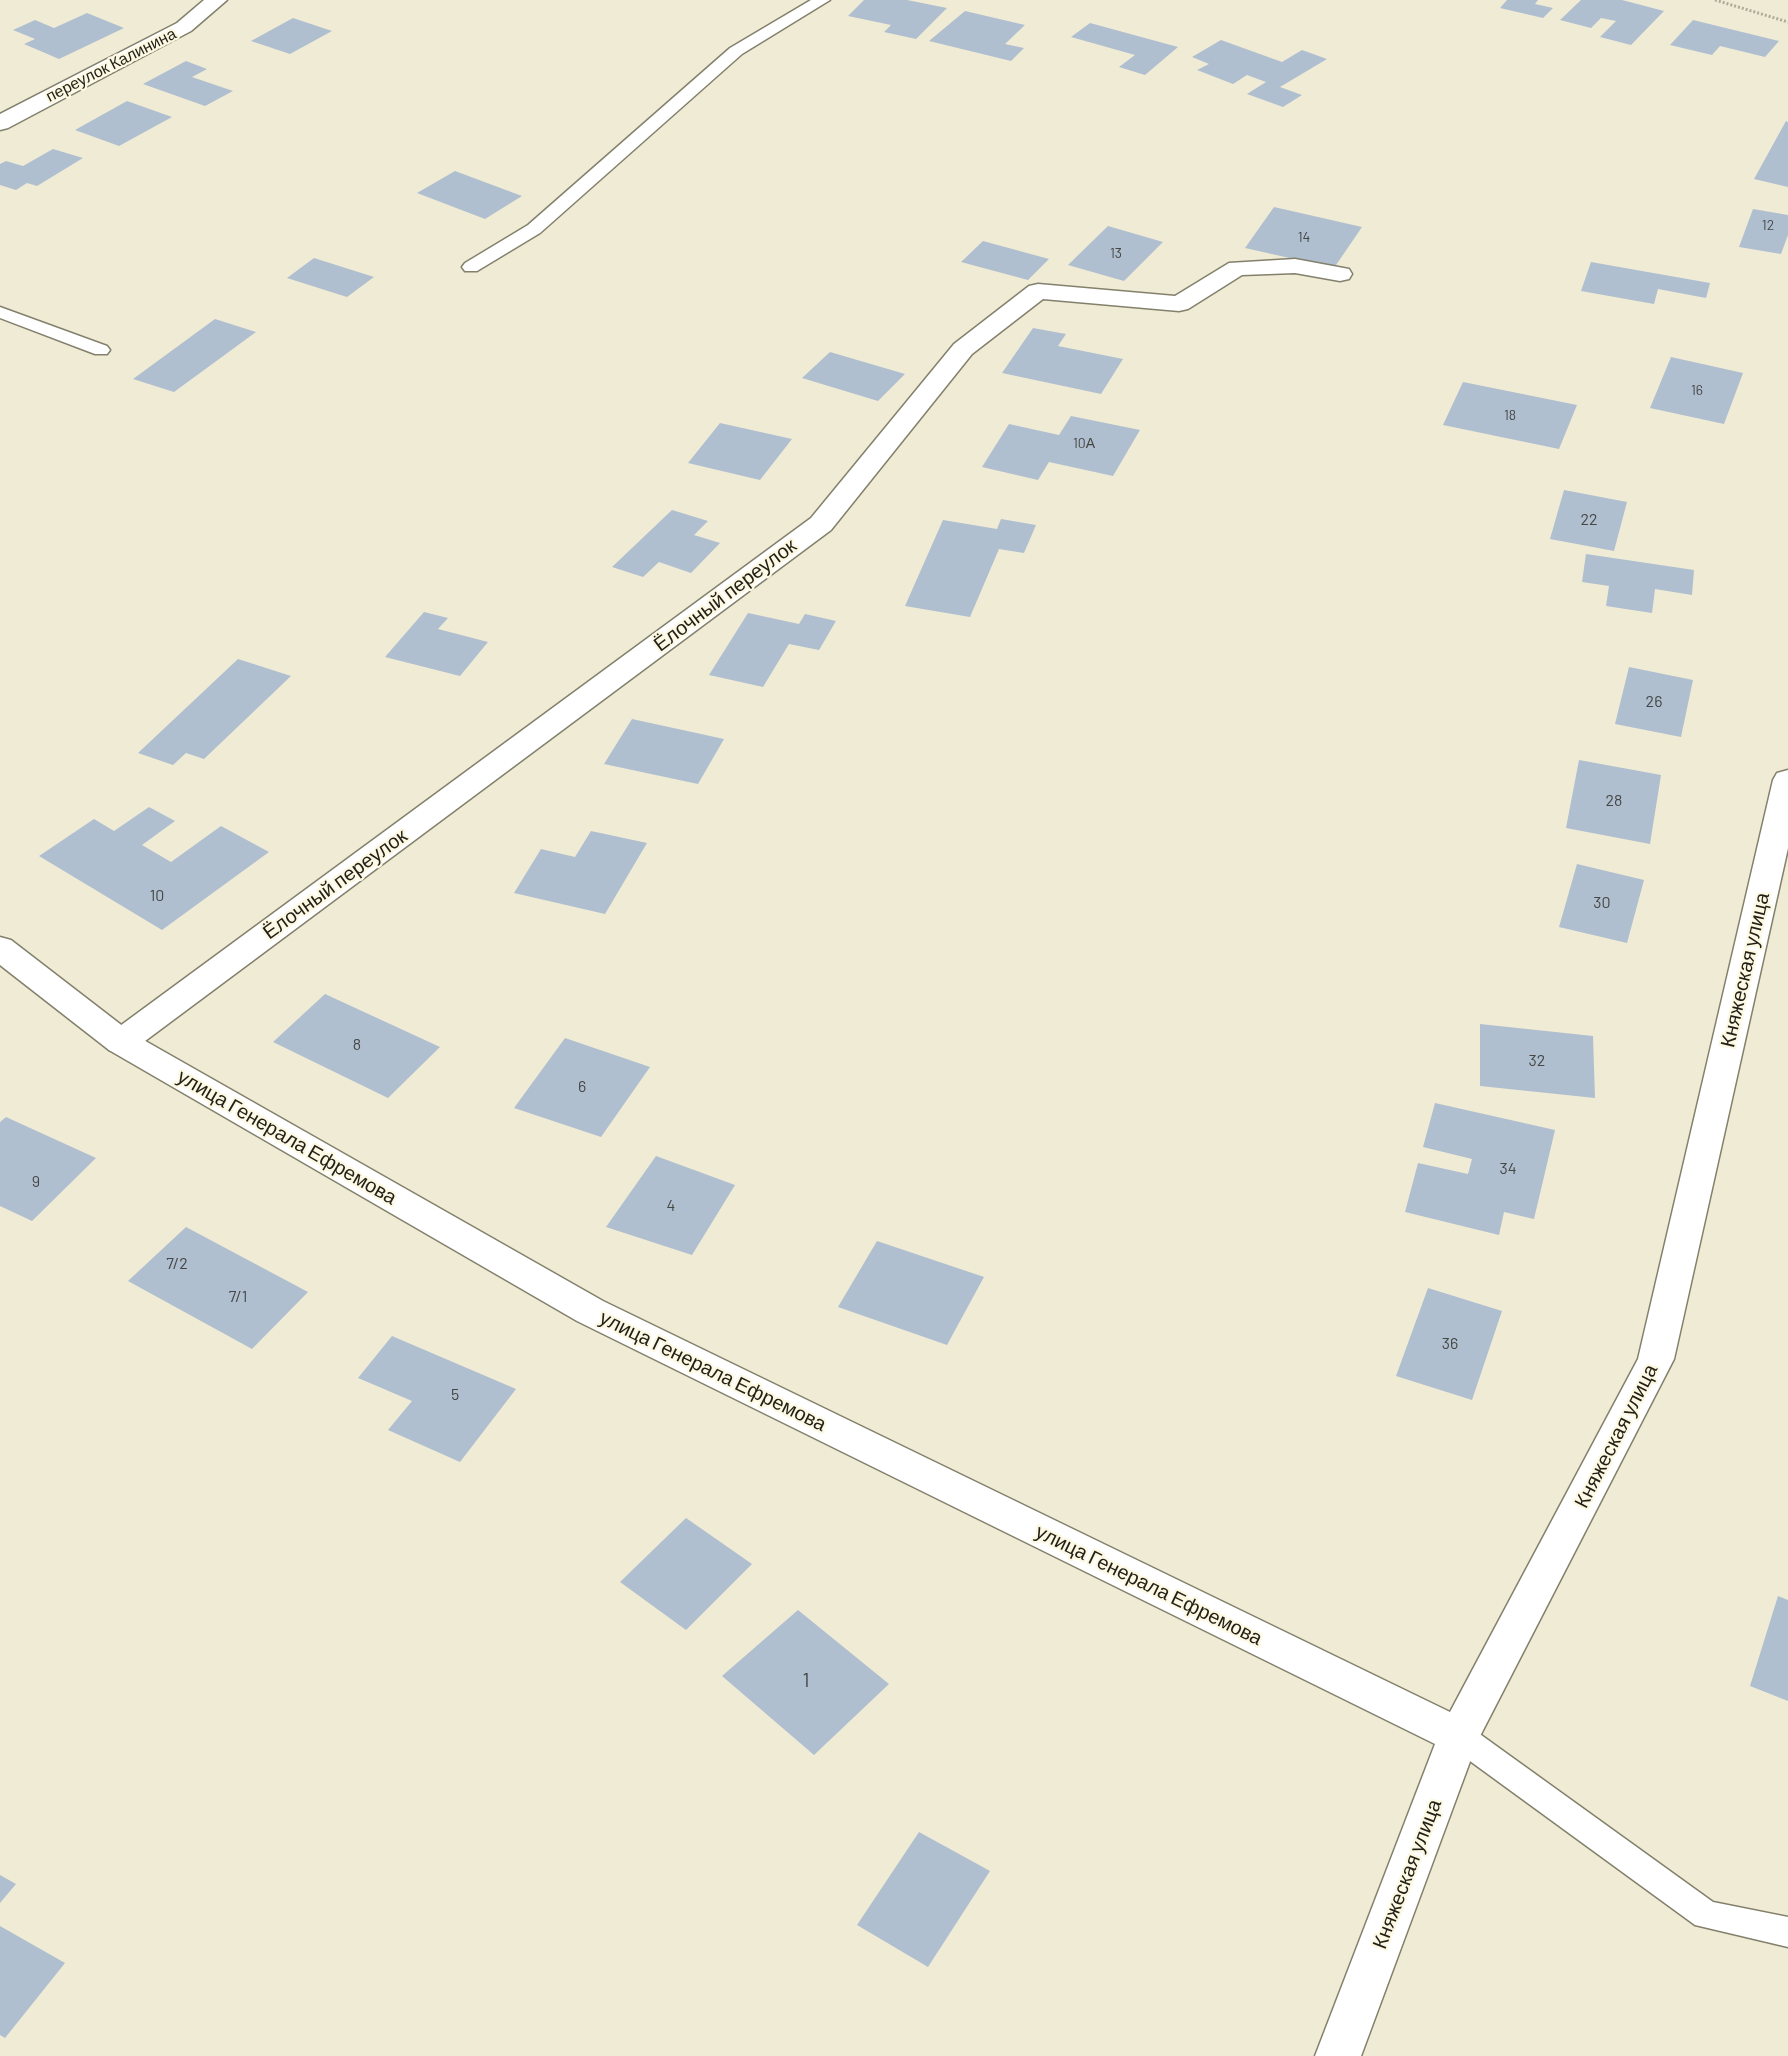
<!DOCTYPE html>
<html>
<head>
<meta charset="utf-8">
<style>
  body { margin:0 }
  canvas { display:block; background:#efebd5 }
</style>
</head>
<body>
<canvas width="1788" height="2056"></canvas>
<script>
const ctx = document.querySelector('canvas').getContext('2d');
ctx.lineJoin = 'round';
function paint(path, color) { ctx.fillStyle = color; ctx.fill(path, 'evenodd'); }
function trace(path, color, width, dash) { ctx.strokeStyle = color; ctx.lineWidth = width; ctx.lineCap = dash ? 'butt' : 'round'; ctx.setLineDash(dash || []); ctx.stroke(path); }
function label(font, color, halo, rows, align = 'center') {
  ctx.font = font + ' Barlow,sans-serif'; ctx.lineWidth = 4.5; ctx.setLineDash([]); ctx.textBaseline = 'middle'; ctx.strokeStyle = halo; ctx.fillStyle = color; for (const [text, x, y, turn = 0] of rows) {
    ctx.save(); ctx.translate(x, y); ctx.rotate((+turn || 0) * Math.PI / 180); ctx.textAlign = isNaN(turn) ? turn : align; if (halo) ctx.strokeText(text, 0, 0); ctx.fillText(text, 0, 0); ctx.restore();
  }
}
paint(new Path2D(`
  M864,0H907L947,8L916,39L884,32L891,25L848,16Z
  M1507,0H1538L1535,4L1553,8L1543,18L1500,8Z
  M1581,0H1622L1664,11L1631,45L1600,37L1616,21L1601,18L1591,28L1560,20Z
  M965,11L1025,25L1005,44L1024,48L1011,61L929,41Z
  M87,13L124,28L59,59L24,44L35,39L13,30L35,20L54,28Z
  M293,18L332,31L290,54L251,41Z
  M1693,20L1779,41L1765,57L1720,46L1712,55L1670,45Z
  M1090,23L1178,47L1145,75L1119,67L1135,55L1071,37Z
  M1221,40L1282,62L1302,50L1327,59L1280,87L1302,95L1283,107L1247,94L1266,82L1247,75L1233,84L1197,70L1209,64L1192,57Z
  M186,61L207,69L192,77L233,91L205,106L143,84Z
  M127,101L172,117L119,146L75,130Z
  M1786,121L1788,122V187L1754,179Z
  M53,149L83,158L37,186L27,183L16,190L0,185V164L6,161L23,166Z
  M455,171L522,196L485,219L417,193Z
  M1274,207L1362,227L1334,268L1245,248Z
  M1753,209L1788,215V235L1781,254L1739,247Z
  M1108,226L1163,242L1124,281L1068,265Z
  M983,241L1049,259L1028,280L961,262Z
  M314,258L374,277L347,297L287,278Z
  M1591,262L1710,283L1706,298L1658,289L1654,304L1581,291Z
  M215,319L256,332L174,392L133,379Z
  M1033,328L1066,334L1058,346L1123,359L1101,394L1002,373Z
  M830,352L905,374L878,401L802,378Z
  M1671,357L1743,373L1724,424L1650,408Z
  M1463,382L1577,405L1559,449L1443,425Z
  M1071,416L1140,430L1113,476L1049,462L1038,480L982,467L1009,424L1059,435Z
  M720,423L792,439L760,480L688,463Z
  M1564,490L1627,502L1614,551L1550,539Z
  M672,510L708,521L694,535L720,543L691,573L659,562L643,577L612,567Z
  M1001,519L1036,525L1024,553L999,549L970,617L905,606L943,520L997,529Z
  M1586,554L1694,570L1692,595L1655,589L1652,613L1606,606L1609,586L1582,582Z
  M424,612L448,618L438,629L488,642L460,676L385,657Z
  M748,613L799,624L805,614L836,621L819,650L789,644L763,687L709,675Z
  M238,659L291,676L204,759L186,753L173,765L138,753Z
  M1629,667L1693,680L1681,737L1615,724Z
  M632,719L724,739L698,784L604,764Z
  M1579,760L1661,775L1650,844L1566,828Z
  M149,807L175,821L142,845L171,862L221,826L269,852L162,930L39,856L94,819L114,831Z
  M591,831L647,843L605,914L514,893L541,849L575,857Z
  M1577,864L1644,880L1627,943L1559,927Z
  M325,994L440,1047L388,1098L273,1042Z
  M1480,1024L1593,1036L1595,1098L1480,1086Z
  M565,1038L650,1067L601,1137L514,1108Z
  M1435,1103L1555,1130L1534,1219L1504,1212L1499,1235L1405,1212L1418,1163L1468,1174L1472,1159L1423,1147Z
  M6,1117L96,1158L32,1221L0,1206V1122Z
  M656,1156L735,1185L692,1255L606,1227Z
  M186,1227L308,1292L252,1349L128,1281Z
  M877,1241L984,1277L947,1345L838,1307Z
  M1428,1288L1502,1311L1472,1400L1396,1376Z
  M392,1336L516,1389L460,1462L388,1430L412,1401L358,1378Z
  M686,1518L752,1564L686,1630L620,1582Z
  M1778,1596L1788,1600V1701L1750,1686Z
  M798,1610L889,1684L814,1755L722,1676Z
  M919,1832L990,1871L928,1967L857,1925Z
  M0,1875L16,1884L0,1903Z
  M0,1926L65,1963L5,2038L0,2035Z`), '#b0bfd0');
const lane = new Path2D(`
  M811,0H830L742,54L540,233L477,271H465L462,267L465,263L528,225L730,48Z
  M0,307L107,346L110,350L107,354H95L0,318Z
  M1459,1723L1470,1727L1713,1902L1788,1917V1947L1695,1925L1448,1745L1444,1736L1448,1727Z`);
const street = new Path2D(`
  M204,0H227L191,31L8,128L0,130V114L177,23Z
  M1295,259L1349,269L1352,274L1349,279L1340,281L1295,273L1242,275L1188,309L1179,311L1043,299L972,354L831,530L133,1050L121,1054L109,1050L104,1042L109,1034L811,518L954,344L1029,286L1038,284L1175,296L1229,263Z`);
const secondary = new Path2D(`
  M1788,770V848L1674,1359L1478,1740L1361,2056H1315L1435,1744L577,1321L109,1050L0,965V937L11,940L133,1034L603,1301L1450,1712L1638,1359L1773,780L1777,773Z`);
trace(lane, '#83806c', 3);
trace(street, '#83806c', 3);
trace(secondary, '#83806c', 3);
trace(new Path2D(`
  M1715,0L1788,22`), '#aeab99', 3, [2, 2]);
paint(lane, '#fff');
paint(street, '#fff');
paint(secondary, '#fff');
label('14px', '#454745', null, [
  ["12",1768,225],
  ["14",1304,237],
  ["13",1116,253],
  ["16",1697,390],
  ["18",1510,415],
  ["10А",1084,443]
]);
label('16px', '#211f17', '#fcf8e2', [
  ["переулок Калинина",111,65,-27]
]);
label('16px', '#454745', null, [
  ["22",1589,520],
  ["26",1654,702],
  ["28",1614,801],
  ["10",157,896],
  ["30",1602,903],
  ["8",357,1045],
  ["32",1537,1061],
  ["6",582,1087],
  ["34",1508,1169],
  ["9",36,1182],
  ["4",671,1206],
  ["7/2",177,1264],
  ["7/1",238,1297],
  ["36",1450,1344],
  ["5",455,1395]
]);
label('20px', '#211f17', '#fcf8e2', [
  ["Ёлочный переулок",725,595,-37],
  ["Ёлочный переулок",335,884,-36],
  ["Княжеская улица",1745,970,-77],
  ["улица Генерала Ефремова",287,1137,30],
  ["улица Генерала Ефремова",713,1371,26],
  ["Княжеская улица",1616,1436,-63],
  ["улица Генерала Ефремова",1149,1585,26],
  ["Княжеская улица",1407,1874,-69]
]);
label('20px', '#454745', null, [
  ["1",806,1680]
]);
</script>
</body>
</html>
